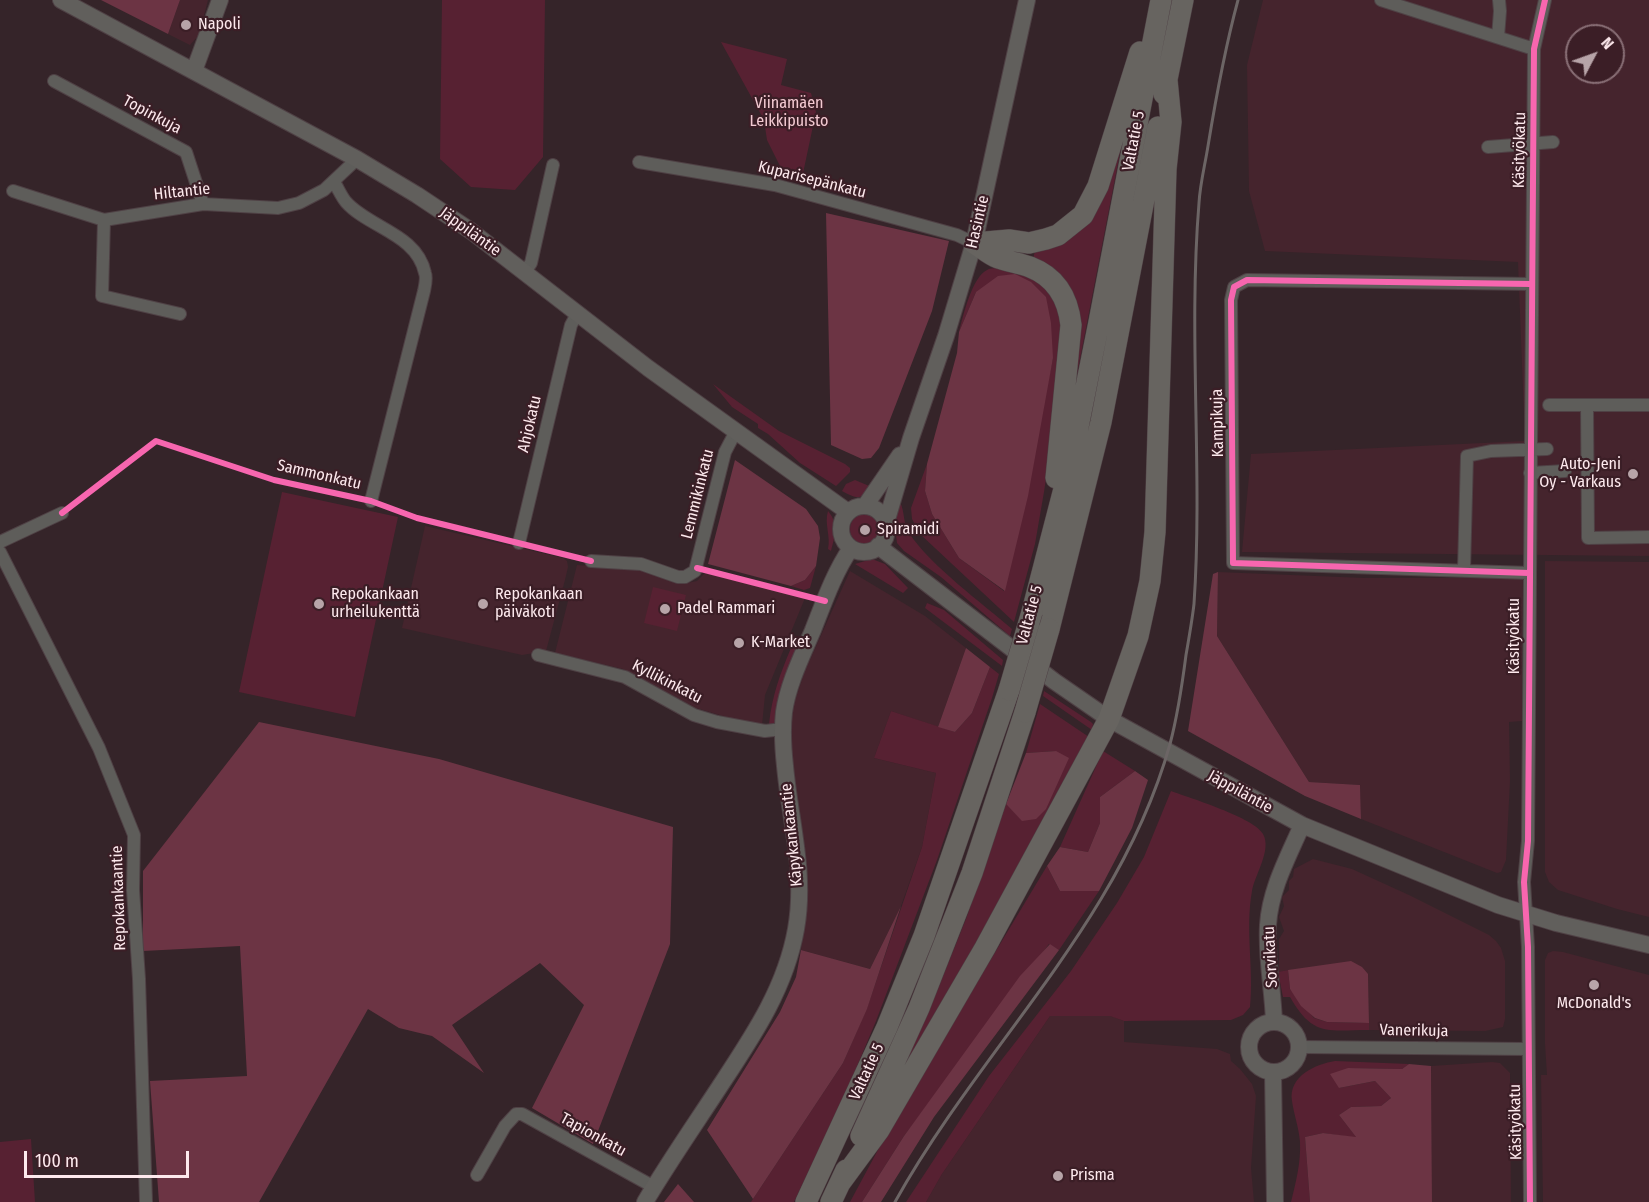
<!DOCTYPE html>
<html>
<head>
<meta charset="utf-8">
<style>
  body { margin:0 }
  #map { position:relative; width:1649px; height:1202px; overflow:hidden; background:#352429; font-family:"Fira Sans Condensed",sans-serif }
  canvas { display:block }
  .north { position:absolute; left:1565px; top:24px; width:60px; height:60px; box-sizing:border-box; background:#3b1e26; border:2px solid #896f76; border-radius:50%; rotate:49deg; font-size:16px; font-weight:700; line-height:24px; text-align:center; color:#fde9ed }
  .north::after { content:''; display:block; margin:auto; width:21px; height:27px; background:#b7a4a8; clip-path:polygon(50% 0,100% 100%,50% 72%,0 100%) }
  .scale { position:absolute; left:24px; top:1151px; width:165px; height:27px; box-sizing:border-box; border:3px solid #fde9ed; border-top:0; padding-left:8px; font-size:18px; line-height:21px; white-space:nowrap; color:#fde9ed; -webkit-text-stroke:4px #3b1e26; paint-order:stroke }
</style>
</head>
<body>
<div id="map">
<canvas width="1649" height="1202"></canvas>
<div class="north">N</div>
<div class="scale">100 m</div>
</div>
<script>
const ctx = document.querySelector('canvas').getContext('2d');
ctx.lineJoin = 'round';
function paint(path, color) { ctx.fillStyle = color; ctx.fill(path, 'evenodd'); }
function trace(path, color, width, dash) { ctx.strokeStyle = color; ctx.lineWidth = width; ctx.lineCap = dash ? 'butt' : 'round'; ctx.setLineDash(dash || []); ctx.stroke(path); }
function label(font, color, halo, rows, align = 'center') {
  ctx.font = font + ' "Fira Sans Condensed",sans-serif'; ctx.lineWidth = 4.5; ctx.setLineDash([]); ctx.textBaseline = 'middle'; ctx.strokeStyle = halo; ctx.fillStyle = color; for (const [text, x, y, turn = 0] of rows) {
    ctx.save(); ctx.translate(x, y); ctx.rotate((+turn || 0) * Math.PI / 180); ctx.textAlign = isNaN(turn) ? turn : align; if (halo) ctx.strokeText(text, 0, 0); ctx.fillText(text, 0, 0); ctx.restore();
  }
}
paint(new Path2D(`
  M180,0H208L199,35L190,45L168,34Z
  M1263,0H1649V556L1242,552L1251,454L1525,441L1518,262L1265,251L1249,191L1247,65ZM1577,36H1613V72H1577Z
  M425,526L563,558L567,561L568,567L565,580L546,651L522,655L402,628Z
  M1545,561L1649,562V917L1617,909L1558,890L1549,882L1545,872Z
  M577,565L635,569L687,583L697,581L705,573L805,598L765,695L762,725L733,719L696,708L623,669L555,653Z
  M850,571L925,616L966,648L938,727L891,711L874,758L936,773L922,847L901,906L870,969L801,950L805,920L791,760L790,724L794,704L804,673Z
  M1218,572L1365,578H1523L1522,721L1509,722L1510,781L1506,860L1501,872L1497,873L1361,819L1360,785L1309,782L1217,636Z
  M1313,859L1352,869L1409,895L1489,935L1496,941L1501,948L1505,961V1019L1503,1027L1485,1031L1369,1030L1368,974L1288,970L1279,972V939L1284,931L1279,917L1284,906L1282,897L1289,890V881L1293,877L1294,869Z
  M1553,951L1563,952L1649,975V1202H1543L1541,1075H1547L1545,1044V960L1548,953Z
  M1050,1016H1111L1124,1021V1042L1217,1049L1230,1054L1231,1061L1240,1069L1252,1084L1256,1096L1251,1168L1254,1202H926L942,1174Z
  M1492,1062L1500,1063L1510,1073L1511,1202H1432L1431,1066Z`), '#45242d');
paint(new Path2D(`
  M442,0H545L543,157L515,190L471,187L440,159Z
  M721,42L787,59L781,85L811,93L816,112L802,178L784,174L767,140L764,120Z
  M1132,91L1072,400L1079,331L1033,261L1035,249L1069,238Z
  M1001,267L1037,277L1063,309L1062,370L1044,492L1035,544L1014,622L920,534L912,519L911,508L927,464L925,491L932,514L959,558L1004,591L1053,358L976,292L959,332C963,316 972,277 987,270C990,268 997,268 1001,267Z
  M713,384L779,431L845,464L850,468V472L836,486L800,463L768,434L758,428V424L732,407Z
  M855,480L874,488C859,499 859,500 842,491L846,484Z
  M282,492L398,517L355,717L239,692Z
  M900,502C905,512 903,524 909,533C931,566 982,603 1012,629L1010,636L941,577L904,551L897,543L894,519Z
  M828,511C839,524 835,536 831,551L828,549C831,536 824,524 828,511Z
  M850 529a15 15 0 1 1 30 0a15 15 0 1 1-30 0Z
  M872,559L885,564L908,588L903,593L855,564Z
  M816,566L810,588L804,590L791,586L805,580Z
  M653,587L686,595L677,631L644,623Z
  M927,603L944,610L1003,660L1002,666L925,608Z
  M794,647L797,649L776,722L773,725L769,724C772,696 780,674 791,648Z
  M990,667L999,674L992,698L937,860L876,1021L845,1095L794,1202H751L843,1063L867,1008L922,847L936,773L874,758L891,711L955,732L972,713Z
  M1044,691L1091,722L1093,724L1092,730L1043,696Z
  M1040,704L1089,737L1058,801L898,1079L937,991L966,919L1006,804L1022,820L1056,751L1026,753Z
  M1103,751L1135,771L1100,797V823L1088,852L1060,847Z
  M1171,791C1190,798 1255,818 1263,834C1272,850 1255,874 1252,891C1245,930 1254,969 1250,1007L1243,1015L1231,1020L1124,1021L1110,1016H1050L942,1174L926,1202H906L989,1076L1071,971L1117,903L1144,857Z
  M1047,866L1060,891H1099L1059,950L1049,944L904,1136L862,1202H850L893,1122Z
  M1288,970L1290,989L1314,1018L1327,1022L1369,1023V1030C1327,1030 1313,1037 1290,997H1283L1278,972Z
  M1335,1061L1409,1064L1402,1069L1348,1068L1339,1088L1375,1081L1391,1098L1381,1106L1351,1107L1339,1115L1357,1138L1323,1133L1305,1137L1310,1202H1291C1296,1182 1301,1162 1300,1142C1299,1128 1294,1115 1292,1101C1288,1076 1316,1064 1335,1061Z
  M31,1139L35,1202H0V1142Z`), '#572132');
paint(new Path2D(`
  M101,0H180L168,34Z
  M826,213L949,241L932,311L879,448L871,458L862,459L831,445Z
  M1015,274L1031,282L1046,297L1051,323L1053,358L1028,496L1005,591L959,558L932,514L925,491L927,464L957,353L959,332L976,292L998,276Z
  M735,460L806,509L818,526L820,538L816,566L805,580L791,586L708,564Z
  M1218,572L1217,636L1309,782L1360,785L1361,819L1305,796L1188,731L1213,574Z
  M966,648L990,667L972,713L955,732L938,727Z
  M259,722L439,759L673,827L670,944L593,1144L532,1108L584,1005L540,963L452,1025L484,1073L432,1036L399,1028L368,1009L259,1202H159L150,1081L247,1076L240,946L143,951V871Z
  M1056,751L1069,758L1046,809L1036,819L1022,821L1006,804L1026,753Z
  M1135,771L1148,780L1132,828L1099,891H1060L1047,866L1060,847L1088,852L1100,823V797Z
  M901,906L867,1009L843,1063L753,1199L707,1130L780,1012L796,977L801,950L870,969Z
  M1050,944L1059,950L934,1117L881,1202H862L904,1136L1020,976Z
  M1351,961L1362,967L1368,974L1369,1023L1327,1022L1315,1018L1301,1006L1290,989L1288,970Z
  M1409,1064L1431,1066L1432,1202H1310L1305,1137L1323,1133L1356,1137L1339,1115L1351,1107L1381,1106L1391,1098L1375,1081L1339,1088L1330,1074L1348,1068L1402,1069Z
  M678,1184L694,1202H664Z`), '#6c3444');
const street = new Path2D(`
  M1381,0L1534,49
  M1498,37L1500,11L1499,0
  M54,81L186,152L203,204
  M1488,147L1553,142
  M639,162L775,185L957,235L974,243
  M334,182C338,188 341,196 346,202C369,228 417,234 425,273C427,278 425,286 424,291L371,501
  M13,191L104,220L203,204L278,208L299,203L324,190L357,159
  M104,220L102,296L180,314
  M524,273L531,263L553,165
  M1549,405H1649
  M1587,406L1588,538L1649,537
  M1530,473L1565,471
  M0,542L62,513
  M519,543L571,325L577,314
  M0,552L99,748L134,835L133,890L139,979L146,1202
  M591,561L641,564L678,577H685L695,571L725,452L736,431
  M1464,570L1467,456L1491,451L1547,449
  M1529,573L1233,563L1231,300L1234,287L1247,280L1531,284
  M538,655L625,677L694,715L717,722L765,731L783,729
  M1299,1047L1528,1049
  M477,1175L505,1126L516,1114H522L654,1187
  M1530,1202L1528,947L1524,882L1528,841L1534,49L1545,0`);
const secondary = new Path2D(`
  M61,0L357,159L417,195L471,231L648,368L848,512
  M194,71L220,0
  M865,506L900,455
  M841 529a23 23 0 1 1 46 0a23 23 0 1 1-46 0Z
  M886,523L911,438L946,336L974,243L1027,0
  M878,546L1054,681L1109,719L1302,825L1498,905L1556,923L1649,945
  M1249 1047a25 25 0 1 1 50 0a25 25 0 1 1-50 0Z
  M1274,1022C1273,990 1266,957 1268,925C1270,890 1288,857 1302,825
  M1273,1072L1275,1202
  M645,1202C670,1160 698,1120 724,1080C755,1033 786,986 796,929C806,873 790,821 785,766C783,748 782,730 784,712C788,684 802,656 813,630C824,602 834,573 851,548`);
const highway = new Path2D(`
  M1164,94L1183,0
  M974,243C982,248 990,255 998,258C1009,262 1020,263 1030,267C1056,277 1068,298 1071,325L1056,478
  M974,243L1009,240L1029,243L1046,239L1058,235L1083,215L1098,186L1140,52
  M1032,612L1071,462L1099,322L1161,0
  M1049,629L1101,422L1158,127
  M861,1136L919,1008L972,873L1025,712
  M840,1183L879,1130L985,948L1109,719L1138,636L1150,581L1155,532L1166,169L1171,122L1167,80
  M806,1202L887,1027L924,936L1009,690
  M831,1202L846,1170`);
trace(street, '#4f4145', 14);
trace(secondary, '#4f4145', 18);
trace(highway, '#4f4145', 22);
trace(street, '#5e5d5a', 12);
trace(secondary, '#615f5c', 16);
trace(highway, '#676460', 21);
trace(new Path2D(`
  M895,1202C983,1044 1120,923 1170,744C1178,714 1182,686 1186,655C1189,638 1192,621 1194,604C1203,471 1188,336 1199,203C1200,184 1205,165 1208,146C1216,97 1225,48 1238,0`), '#6c6565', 3);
const highwayBridge = new Path2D(`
  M1009,690L1032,612
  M1025,712L1049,629`);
trace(highwayBridge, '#4f4145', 22, []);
trace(highwayBridge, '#676460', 21);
trace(new Path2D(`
  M62,513L156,441L274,480L371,501L417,518L591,561
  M697,568L825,601
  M1529,573L1233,563L1231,300L1234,287L1247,280L1531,284
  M1530,1202L1528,947L1524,882L1528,841L1534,49L1545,0`), '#f766af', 6);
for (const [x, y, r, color] of [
  [186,25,6,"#b7a4a8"],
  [1633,474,6,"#b7a4a8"],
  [865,530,6,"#b7a4a8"],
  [319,604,6,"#b7a4a8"],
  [483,604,6,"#b7a4a8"],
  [665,609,6,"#b7a4a8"],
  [739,643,6,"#b7a4a8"],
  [1594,985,6,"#b7a4a8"],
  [1058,1176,6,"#b7a4a8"]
]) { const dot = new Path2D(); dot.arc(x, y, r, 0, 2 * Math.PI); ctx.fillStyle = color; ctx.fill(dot); trace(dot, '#3b1e26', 2); }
label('16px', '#fde9ed', '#3b1e26', [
  ["Napoli",198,25],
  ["Auto-Jeni",1621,465,"right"],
  ["Oy - Varkaus",1621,483,"right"],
  ["Spiramidi",877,530],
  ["Repokankaan",331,595],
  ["urheilukenttä",331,613],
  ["Repokankaan",495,595],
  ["päiväkoti",495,613],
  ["Padel Rammari",677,609],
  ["K-Market",751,643],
  ["McDonald's",1594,1004,"center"],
  ["Prisma",1070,1176]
], 'left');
label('16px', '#f3cad2', '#3b1e26', [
  ["Viinamäen",789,104],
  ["Leikkipuisto",789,122]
]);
label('16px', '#fde9ed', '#3b1e26', [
  ["Topinkuja",152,115,28],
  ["Valtatie 5",1134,141,-79],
  ["Käsityökatu",1520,150,-89],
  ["Kuparisepänkatu",812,180,14],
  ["Hiltantie",182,192,-6],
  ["Hasintie",978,222,-77],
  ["Jäppiläntie",470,232,36],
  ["Kampikuja",1218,423,-91],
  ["Ahjokatu",530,424,-77],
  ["Sammonkatu",319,475,13],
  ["Lemmikinkatu",698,494,-76],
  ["Valtatie 5",1030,615,-75],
  ["Käsityökatu",1515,636,-90],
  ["Kyllikinkatu",667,682,27],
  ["Jäppiläntie",1240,792,29],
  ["Käpykankaantie",792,835,-96],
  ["Repokankaantie",119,898,-92],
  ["Sorvikatu",1271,957,-93],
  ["Vanerikuja",1414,1031,1],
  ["Valtatie 5",867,1072,-65],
  ["Käsityökatu",1516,1122,-91],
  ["Tapionkatu",593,1135,29]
]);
</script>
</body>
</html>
